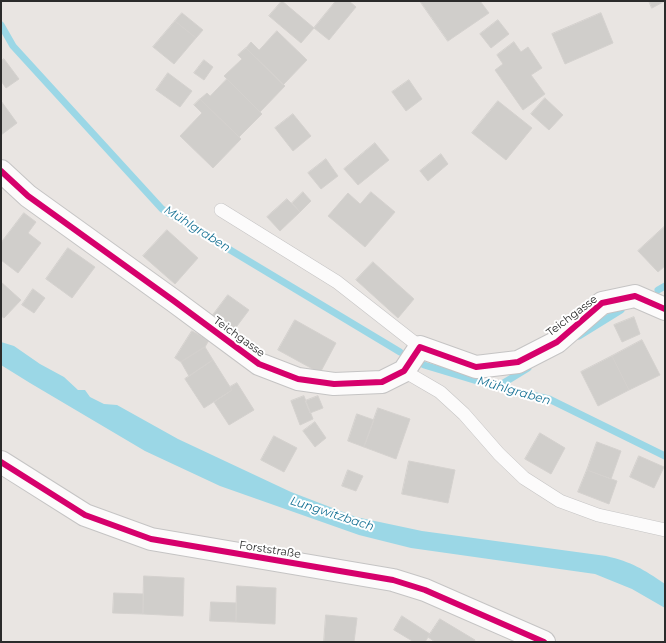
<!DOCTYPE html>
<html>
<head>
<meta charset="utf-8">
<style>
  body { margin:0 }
  #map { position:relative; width:666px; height:643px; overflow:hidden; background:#e9e5e2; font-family:Montserrat,sans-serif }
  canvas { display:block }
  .frame { position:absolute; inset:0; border:2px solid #2b2b2b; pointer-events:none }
</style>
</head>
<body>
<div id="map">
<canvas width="666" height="643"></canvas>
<div class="frame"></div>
</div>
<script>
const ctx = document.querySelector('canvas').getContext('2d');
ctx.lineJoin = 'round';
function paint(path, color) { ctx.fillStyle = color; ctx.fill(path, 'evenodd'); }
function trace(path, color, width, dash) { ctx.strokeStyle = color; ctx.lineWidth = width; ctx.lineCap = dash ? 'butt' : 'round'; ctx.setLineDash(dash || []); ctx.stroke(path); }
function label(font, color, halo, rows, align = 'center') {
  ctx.font = font + ' Montserrat,sans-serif'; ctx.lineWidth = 4; ctx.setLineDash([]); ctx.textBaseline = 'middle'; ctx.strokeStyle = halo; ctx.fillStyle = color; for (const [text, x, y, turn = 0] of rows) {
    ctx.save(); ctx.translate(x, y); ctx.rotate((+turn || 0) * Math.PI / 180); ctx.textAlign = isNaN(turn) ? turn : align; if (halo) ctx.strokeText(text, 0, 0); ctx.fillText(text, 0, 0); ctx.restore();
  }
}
paint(new Path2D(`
  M1,342L14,346L40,364L64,377L78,390H85L90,397L104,404L117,405L178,439L291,492L356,517L422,531L606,556C632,562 643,569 665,584V608L632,589L595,574L411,548L359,535L220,486L145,451L30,383L1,365Z`), '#9bd7e6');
trace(new Path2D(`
  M1,25L13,46L162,209L400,352
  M658,290L665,286
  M579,336L621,310
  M424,365L497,387L549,399L665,456
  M497,387L528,368`), '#9bd7e6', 7);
const building = new Path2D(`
  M282,1L314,28L301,43L269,16Z
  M336,1H349L356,7L329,40L314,28Z
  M420,1H480L489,13L448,41Z
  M649,1H665L652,8Z
  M182,13L203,30L196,38L175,21Z
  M601,13L613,43L565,64L552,34Z
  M498,20L509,34L491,48L480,34Z
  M175,21L196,38L174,64L153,47Z
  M277,31L307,60L283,85L246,48L251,42L259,50Z
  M514,42L521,52L528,47L542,68L531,75L545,94L523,110L495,70L503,64L497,55Z
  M246,48L285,86L260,112L224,76L242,59L238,55Z
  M4,59L19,79L6,88L1,81V61Z
  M204,60L213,67L204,80L194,73Z
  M168,73L192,91L180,107L156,90Z
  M227,79L262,114L239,137L200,99L207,93L210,96Z
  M409,80L422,99L406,111L392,92Z
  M545,98L563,115L549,130L531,114Z
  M200,99L241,139L213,168L180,136L202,113L194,105Z
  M1,101L17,123L1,135Z
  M498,101L532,128L506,160L472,133Z
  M293,114L311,136L293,151L275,128Z
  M375,143L389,160L358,185L344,169Z
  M441,154L448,164L428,181L420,171Z
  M326,159L338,176L321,189L308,173Z
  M303,192L311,201L300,212L292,203Z
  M371,192L395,212L365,247L328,216L348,193L360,204Z
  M287,199L300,212L280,231L267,217Z
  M24,213L36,222L28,233L41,243L18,273L1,260V243Z
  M665,226V266L658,272L638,251Z
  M167,230L198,258L175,284L143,256Z
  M68,248L95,267L72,298L46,279Z
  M373,262L414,299L398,318L356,280Z
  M1,282L21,300L4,318L1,316Z
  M33,289L45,298L34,313L22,305Z
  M228,295L249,310L234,330L213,315Z
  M634,317L640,334L622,342L614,325Z
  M295,320L336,343L320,373L278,350Z
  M192,331L209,340L205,347L181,362L175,358Z
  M642,340L660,375L629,390L612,356Z
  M205,347L213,360L189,376L181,362Z
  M612,356L629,390L598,406L581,372Z
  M213,360L232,390L204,408L185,379Z
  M237,383L254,410L229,425L214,402L232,390L230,387Z
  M304,396L313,419L300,425L291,401Z
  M318,396L323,408L310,413L305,401Z
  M378,408L410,419L396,459L364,447Z
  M357,414L374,420L364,447L348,441Z
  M315,422L326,438L315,447L303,431Z
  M540,433L565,448L551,474L525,459Z
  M274,436L297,448L284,472L261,460Z
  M597,442L621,451L611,479L587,470Z
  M639,456L664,467L654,488L630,477Z
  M409,461L455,470L448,503L402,494Z
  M348,470L363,476L356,491L342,486Z
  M587,470L617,481L609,504L578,492Z
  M144,576L184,578L183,616L143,614Z
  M237,586L276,588L275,624L236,622Z
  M114,593L143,594V614L113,613Z
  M211,602L236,603V622L210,621Z
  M326,615L357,618L354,642H324Z
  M402,616L430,634L425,642H414L394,630Z
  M440,619L475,640L474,642H435L428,637Z`);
paint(building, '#d0cecb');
trace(building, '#d4d1ce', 1);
const service = new Path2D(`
  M221,210L337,282L420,347
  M404,371L440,392L464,414L499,454L524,478L560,501L598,515L665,530`);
const minor = new Path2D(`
  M1,171L28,196L174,301L259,364L298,379L334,384L382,382L404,371L420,347L476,367L518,362L557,342L602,303L635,296L665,309
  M1,462L85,515L151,539L393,580L425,590L544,642`);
trace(service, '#c5c4c4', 14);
trace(minor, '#c5c4c4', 24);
trace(service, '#fcfbfb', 13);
trace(minor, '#fcfbfb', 22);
trace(new Path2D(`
  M1,171L28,196L174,301L259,364L298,379L334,384L382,382L404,371L420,347L476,367L518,362L557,342L602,303L635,296L665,309
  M1,462L85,515L151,539L393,580L425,590L544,642`), '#d6006c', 6);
label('11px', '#2b2b2b', '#fff', [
  ["Teichgasse",572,316,-37],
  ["Teichgasse",239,337,36],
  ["Forststraße",270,550,9]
]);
label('italic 12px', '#167194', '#fff', [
  ["Mühlgraben",197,229,32],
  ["Mühlgraben",514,391,16],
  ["Lungwitzbach",332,514,18]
]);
</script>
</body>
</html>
